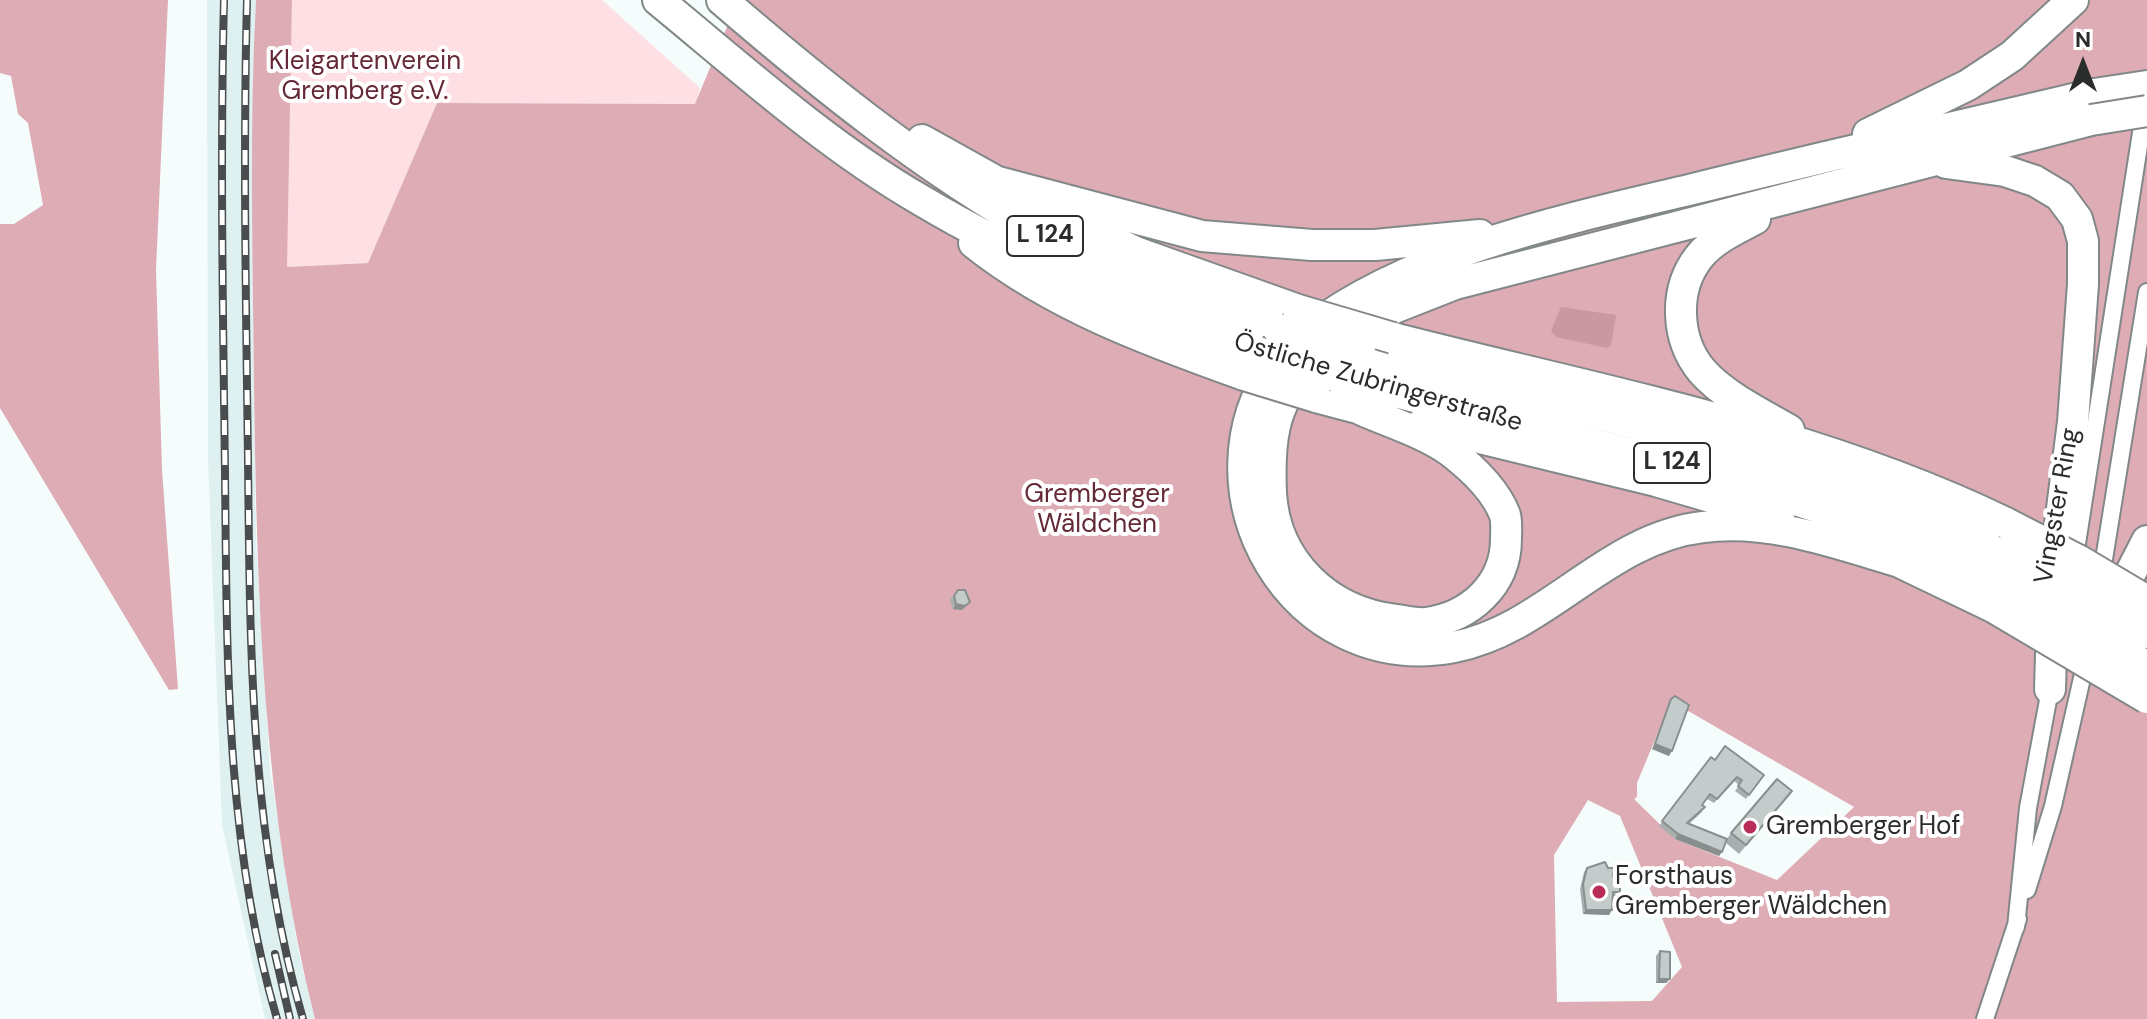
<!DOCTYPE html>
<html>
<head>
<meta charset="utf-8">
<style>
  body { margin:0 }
  #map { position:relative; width:2147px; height:1019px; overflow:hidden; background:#f5fcfc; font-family:"DM Sans",sans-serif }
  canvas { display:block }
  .north { position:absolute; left:2043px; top:24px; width:80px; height:80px; -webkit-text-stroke:6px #fff; paint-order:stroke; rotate:0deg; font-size:22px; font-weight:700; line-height:32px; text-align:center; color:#2b2d2d }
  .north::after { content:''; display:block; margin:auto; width:28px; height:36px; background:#2b2d2d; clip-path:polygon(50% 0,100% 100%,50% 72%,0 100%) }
</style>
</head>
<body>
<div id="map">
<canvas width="2147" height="1019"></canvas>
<div class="north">N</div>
</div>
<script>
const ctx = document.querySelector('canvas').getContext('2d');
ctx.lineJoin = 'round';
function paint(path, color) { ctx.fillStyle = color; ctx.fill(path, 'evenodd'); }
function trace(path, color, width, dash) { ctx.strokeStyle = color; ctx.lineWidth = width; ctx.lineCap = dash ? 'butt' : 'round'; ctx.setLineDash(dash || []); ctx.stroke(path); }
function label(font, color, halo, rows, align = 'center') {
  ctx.font = font + ' "DM Sans",sans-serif'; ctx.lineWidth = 8; ctx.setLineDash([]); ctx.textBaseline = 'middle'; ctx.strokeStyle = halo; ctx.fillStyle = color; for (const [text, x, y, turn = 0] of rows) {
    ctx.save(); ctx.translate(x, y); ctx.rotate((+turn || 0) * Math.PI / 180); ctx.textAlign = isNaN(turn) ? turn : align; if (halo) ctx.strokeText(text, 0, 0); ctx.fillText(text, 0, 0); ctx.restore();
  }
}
paint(new Path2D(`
  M207,0H256L253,299L256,539L270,770L298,950L315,1019H265L222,825L208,458Z`), '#dff0f0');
paint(new Path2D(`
  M292,0H602L700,88L696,104L437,103L368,263L286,267Z`), '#fddfe4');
paint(new Path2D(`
  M0,0H168L156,270L162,470L178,689L169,690L0,408V224H14L43,205L28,123L18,114L11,76L0,73Z
  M256,0H292L287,267L368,263L437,103L695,104L738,0H2147V1019H315C263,812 257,600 254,388C253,259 249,128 256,0ZM1671,701L1854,807L1777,880L1675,839L1634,799L1637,797V783ZM1588,800L1620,816L1682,967L1652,1001L1557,1002L1554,855Z`), '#deacb4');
paint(new Path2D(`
  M1561,307L1616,315L1611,346L1607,348L1556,337L1551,331Z`), '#c998a0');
const street = new Path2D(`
  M2074,563L2145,107
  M2101,578L2147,292
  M2027,890L2053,806L2087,656
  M2016,927L2028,808L2051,684
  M1985,1019L2018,919`);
const highway = new Path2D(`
  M658,0C742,69 825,144 919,199C1028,264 1139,309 1258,352
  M722,0C822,86 926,170 1041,234C1115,275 1198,301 1278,329
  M1868,134L1968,85L2012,56L2073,0
  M922,140L1053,213L1138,253L1298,310
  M1946,163L2005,171L2035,181L2060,196L2077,219L2083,241V284L2073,422L2054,572
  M998,182L1202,236L1312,245H1375L1480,235
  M1755,219C1736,229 1712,240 1699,257C1673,290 1676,340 1702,371C1724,396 1760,413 1789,430
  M974,243C1053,306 1149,341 1244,375
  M1309,330C1410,252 1570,218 1693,189C1826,156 1960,126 2094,94L2147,86
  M1393,338C1599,391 1814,430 2006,523
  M1344,339L1394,308L1455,284L2091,120
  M1361,355C1578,410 1800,456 2002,552
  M1278,361C1184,490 1293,678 1454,647C1547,629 1606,538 1703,527C1774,518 1843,546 1910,565
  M1307,370C1271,403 1269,447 1271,493C1275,562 1328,612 1396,620C1405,621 1416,624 1426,623C1470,617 1506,585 1506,539C1506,532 1507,522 1505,515C1495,489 1471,467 1450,451C1425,433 1389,422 1362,410
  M1335,376L1753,486L1881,528L1999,580
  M1316,397L1380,414
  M1422,424L1656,481L1779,517
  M1891,558L1995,608
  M2105,605L2127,580L2147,541
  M2050,689L2052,620`);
trace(street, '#828888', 20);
trace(highway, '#828888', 34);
trace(street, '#fff', 16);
trace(highway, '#fff', 30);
const rail = new Path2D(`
  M224,0C220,157 223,315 225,472C227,655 225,842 277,1019
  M247,0C243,153 246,307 248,460C250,649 250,837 303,1019
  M275,954L290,1019`);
trace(rail, '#4a4d4d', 8);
trace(rail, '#fff', 5, [15]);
const highwayBridge = new Path2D(`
  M2091,120L2147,111
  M1298,310L1393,338
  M1278,329L1361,355
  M1258,352L1335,376
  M1244,375L1316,397
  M2006,523L2078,560L2147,601
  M2002,552L2075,589L2147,633
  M1999,580L2070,618L2147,667
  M1995,608L2147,698`);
trace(highwayBridge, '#828888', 34, []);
trace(highwayBridge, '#fff', 30);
paint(new Path2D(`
  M958,590L966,606L962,610L953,609L950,600Z
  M1671,699L1669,756L1652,749L1668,704Z
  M1711,757L1715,760L1764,775L1746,799L1735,791L1739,785L1734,781L1714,803L1707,799L1702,805V812L1689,824L1727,839L1731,833L1792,791L1739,854L1726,843L1719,856L1675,839L1659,826Z
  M1587,868L1613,876L1616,896H1613L1609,915L1583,914L1580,889L1584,872Z
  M1660,951L1670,979L1666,983H1656V956Z`), '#a9afaf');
paint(new Path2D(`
  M970,602L962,610L953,609L956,604Z
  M1655,744L1672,751L1669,756L1652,749Z
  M1678,834L1722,852L1719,856L1675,839Z
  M1586,910H1612L1609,915L1583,914Z
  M1659,979H1670L1666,983H1656Z`), '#898e8e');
const building = new Path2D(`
  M958,590H965L970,602L965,606L956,604L954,596Z
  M1675,696L1689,705L1672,751L1655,744L1671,699Z
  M1725,746L1764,775L1749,795L1738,786L1742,780L1737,777L1717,799L1710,794L1702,805L1705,807L1687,823L1727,839L1722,852L1678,834L1662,821L1711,757L1715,760Z
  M1777,779L1792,791L1746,845L1731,833Z
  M1605,862L1608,868H1614L1613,876H1620V892H1613L1612,910H1586L1583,884L1587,868Z
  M1660,951L1670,952V979H1659Z`);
paint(building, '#c4cbcb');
trace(building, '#898e8e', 2);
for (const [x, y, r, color] of [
  [1750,827,8,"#ba2c58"],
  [1599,892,8,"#ba2c58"]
]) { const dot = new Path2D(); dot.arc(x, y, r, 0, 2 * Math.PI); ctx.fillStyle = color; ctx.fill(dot); trace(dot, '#fff', 3); }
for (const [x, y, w] of [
  [1045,236,76],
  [1672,463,76]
]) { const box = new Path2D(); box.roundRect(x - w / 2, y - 20, w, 40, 6); ctx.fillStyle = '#fff'; ctx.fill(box); trace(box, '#2b2d2d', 2); }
label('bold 24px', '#2b2d2d', null, [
  ["L 124",1045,236],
  ["L 124",1672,463]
]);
label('26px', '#652836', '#fff', [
  ["Kleigartenverein",365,62],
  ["Gremberg e.V.",365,92],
  ["Gremberger",1097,495],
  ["Wäldchen",1097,525]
]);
label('26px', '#2b2d2d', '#fff', [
  ["Östliche Zubringerstraße",1378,383,16],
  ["Vingster Ring",2058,506,-80]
]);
label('26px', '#2b2d2d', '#fff', [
  ["Gremberger Hof",1766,827],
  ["Forsthaus",1615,877],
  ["Gremberger Wäldchen",1615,907]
], 'left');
</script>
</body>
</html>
